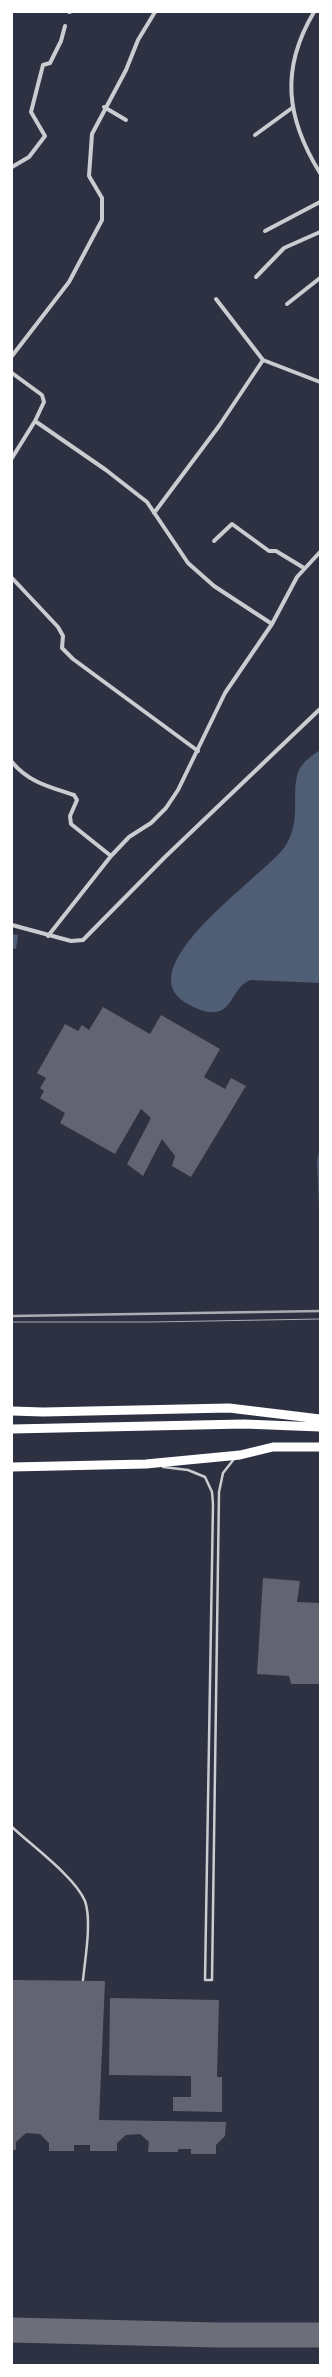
<!DOCTYPE html>
<html>
<head>
<meta charset="utf-8">
<style>
  body { margin:0 }
  #map { position:relative; width:332px; height:2377px; overflow:hidden; background:#2d3142; font-family:"Archivo Narrow",sans-serif }
  canvas { display:block }
  .frame { position:absolute; inset:0; border:13px solid #fff; pointer-events:none }
</style>
</head>
<body>
<div id="map">
<canvas width="332" height="2377"></canvas>
<div class="frame"></div>
</div>
<script>
const ctx = document.querySelector('canvas').getContext('2d');
ctx.lineJoin = 'round';
function paint(path, color) { ctx.fillStyle = color; ctx.fill(path, 'evenodd'); }
function trace(path, color, width, dash) { ctx.strokeStyle = color; ctx.lineWidth = width; ctx.lineCap = dash ? 'butt' : 'round'; ctx.setLineDash(dash || []); ctx.stroke(path); }
paint(new Path2D(`
  M320,750V983L251,980C235,985 234,1005 220,1011C209,1015 197,1009 188,1004C123,968 268,874 286,845C303,817 289,788 300,768C305,760 313,755 320,750Z
  M12,934L18,935L16,949L12,948Z
  M320,1146V1233L317,1161Z`), '#4f5d75');
trace(new Path2D(`
  M12,2330L217,2335H320`), '#6c6f7a', 25);
paint(new Path2D(`
  M103,1007L150,1034L161,1015L220,1049L204,1077L225,1089L231,1078L246,1086L191,1177L172,1166L175,1156L162,1139L143,1176L127,1164L151,1118L141,1109L115,1154L60,1123L65,1113L40,1098L44,1091L40,1088L46,1078L37,1073L65,1024L78,1031L82,1025L89,1030Z
  M263,1578L300,1581L297,1602L320,1603V1684H291L289,1676L257,1674Z
  M12,1980L105,1981L99,2120L226,2122L225,2136L216,2145V2154H191V2149H178V2152H148L149,2142L140,2134L126,2135L117,2143V2151H90V2145H74V2151H49V2143L40,2134L26,2133L16,2142V2150H12Z
  M110,1998L219,2000L217,2077H222V2112L173,2111V2097H191V2076L109,2075Z`), '#626471');
trace(new Path2D(`
  M163,1467L188,1470L205,1477L212,1492L213,1504L205,1980H212L219,1492L223,1473L234,1459
  M12,1827C31,1845 75,1877 85,1901C92,1921 85,1959 83,1980`), '#caccd0', 2.5);
trace(new Path2D(`
  M69,12H70
  M314,12C280,69 286,118 320,173
  M104,107L126,120
  M255,135L292,108
  M12,167L29,157L45,136L31,112L43,65L50,63L61,41L65,26
  M265,231L320,202
  M256,277L284,248L320,232
  M216,299L263,360L320,382
  M287,304L320,278
  M12,356L69,282L102,220V198L89,176L92,134L126,70L138,40L155,12
  M12,373L42,395L44,402L35,421L12,458
  M35,421L106,470L147,502L188,563L214,586L272,624
  M154,513L219,426L263,360
  M214,541L232,524L269,551H276L304,568
  M12,578L58,627L63,636L62,648L73,659L198,751
  M12,762C28,782 50,787 74,795L77,800L70,816L71,824L111,856
  M12,925L71,941L83,940L165,857L320,709
  M48,936L111,856L129,837L151,823L166,808L178,790L225,693L272,624L297,577L320,552`), '#caccd0', 4);
trace(new Path2D(`
  M12,1411L43,1412L229,1408L320,1419
  M12,1429L244,1424L320,1427
  M12,1467L146,1464L240,1455L273,1447H320`), '#fff', 9);
trace(new Path2D(`
  M12,1322H152L320,1319`), '#abadb3', 1);
trace(new Path2D(`
  M12,1316L320,1311`), '#abadb3', 2.5);
</script>
</body>
</html>
